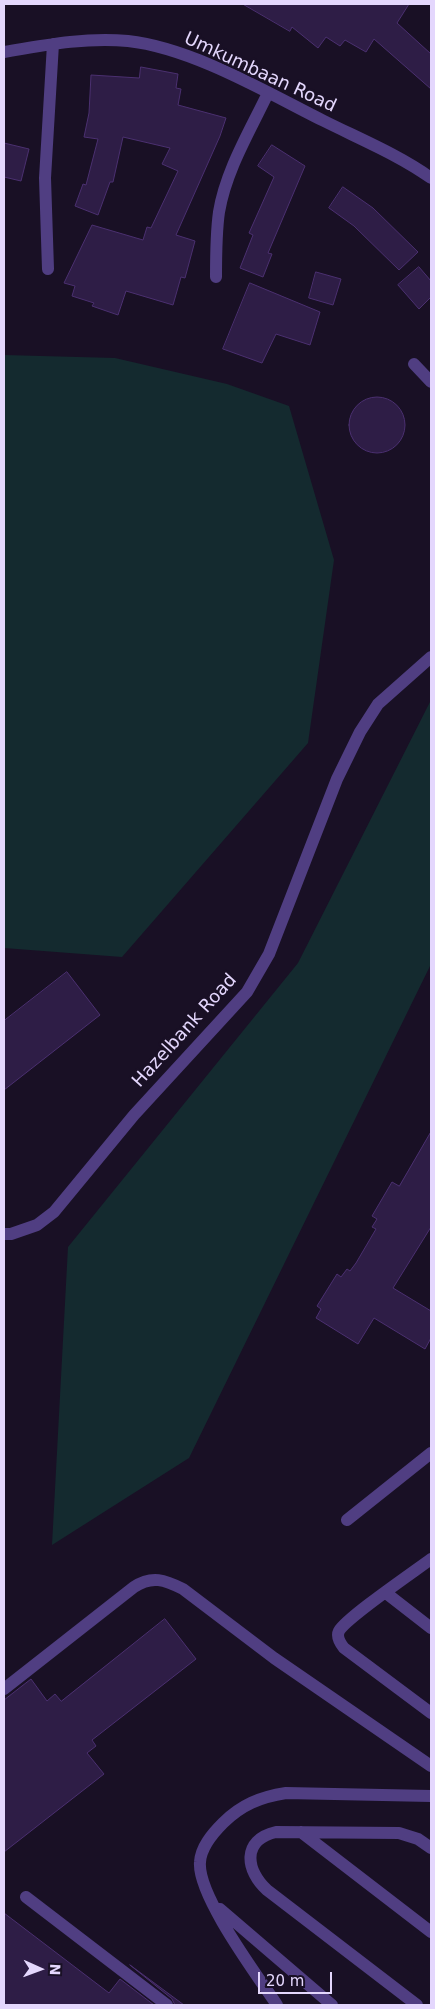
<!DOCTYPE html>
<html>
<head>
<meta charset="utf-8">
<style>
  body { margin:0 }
  #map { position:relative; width:435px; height:2009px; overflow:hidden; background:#191025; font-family:"DejaVu Sans",sans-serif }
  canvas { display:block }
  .frame { position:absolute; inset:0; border:5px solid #e4d7fd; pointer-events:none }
  .north { position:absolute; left:15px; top:1944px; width:50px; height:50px; -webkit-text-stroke:4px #191025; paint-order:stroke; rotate:92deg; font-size:14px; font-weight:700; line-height:20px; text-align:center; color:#e4d7fd }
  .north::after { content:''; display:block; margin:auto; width:18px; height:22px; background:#e4d7fd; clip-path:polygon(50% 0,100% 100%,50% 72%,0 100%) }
  .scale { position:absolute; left:258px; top:1972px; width:74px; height:22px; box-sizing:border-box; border:2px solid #e4d7fd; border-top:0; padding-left:6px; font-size:15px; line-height:18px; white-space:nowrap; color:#e4d7fd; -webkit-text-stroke:4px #191025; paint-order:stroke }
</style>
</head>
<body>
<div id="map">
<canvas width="435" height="2009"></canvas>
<div class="frame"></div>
<div class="north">N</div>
<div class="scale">20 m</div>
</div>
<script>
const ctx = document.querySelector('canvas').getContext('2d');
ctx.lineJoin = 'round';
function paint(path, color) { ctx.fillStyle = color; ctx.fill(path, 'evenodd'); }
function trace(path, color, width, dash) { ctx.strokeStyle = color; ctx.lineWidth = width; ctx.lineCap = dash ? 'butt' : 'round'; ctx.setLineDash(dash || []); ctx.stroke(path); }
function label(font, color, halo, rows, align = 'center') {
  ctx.font = font + ' "DejaVu Sans",sans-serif'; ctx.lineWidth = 5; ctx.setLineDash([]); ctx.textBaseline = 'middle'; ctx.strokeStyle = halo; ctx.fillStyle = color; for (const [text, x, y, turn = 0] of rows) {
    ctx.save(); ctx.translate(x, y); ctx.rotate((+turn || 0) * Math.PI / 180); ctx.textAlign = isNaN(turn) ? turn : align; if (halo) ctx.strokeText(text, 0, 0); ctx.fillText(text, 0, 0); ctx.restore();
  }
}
paint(new Path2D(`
  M4,355L115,358L227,384L289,406L334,560L308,743L122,957L4,948Z
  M431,700V964L189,1458L52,1545L68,1247L298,963Z`), '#142a2f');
const building = new Path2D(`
  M243,4H409L397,23L431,54V89L374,39L366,52L345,40L340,46L326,37L318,48L292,27L290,31Z
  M141,67L178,74L176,88L181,89L178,105L226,118L220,136L176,235L195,241L185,278L181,277L173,305L126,291L118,315L92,306L94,303L72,296L75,286L64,283L92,225L143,240L147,227L151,228L178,171L162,164L170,148L123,137L113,182H110L98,215L75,206L83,184L86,185L98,139L84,137L89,113L91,75L139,78Z
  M4,143L29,149L21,181L4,177Z
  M272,145L305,166L268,253L272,254L263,277L240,268L253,235L249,233L274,177L258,166Z
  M343,187L373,208L418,252L399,270L354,226L329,208Z
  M419,267L431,281V297L419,309L398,285Z
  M316,272L341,279L333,305L309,298Z
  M250,283L320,312L310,345L276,334L262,363L223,349Z
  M349 425a28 28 0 1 1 56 0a28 28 0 1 1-56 0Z
  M67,972L100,1015L4,1090V1021Z
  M431,1132V1227L393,1288L431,1311V1338L425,1349L374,1318L358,1344L316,1318L321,1309L317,1306L337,1274L341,1277L347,1269L350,1271L356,1263L376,1229L372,1227L377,1219L372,1216L392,1182L399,1186Z
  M165,1619L196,1659L92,1740L96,1746L87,1753L104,1774L4,1852V1700L31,1679L47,1701L55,1694L61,1701Z
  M4,1913L109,1993L120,1979L154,2005H4Z
  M130,1965L184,2005H175L172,1999Z`);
paint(building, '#2e1d46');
trace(building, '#4b3070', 1);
trace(new Path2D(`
  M414,364L431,382
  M4,1234H11L37,1225L54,1212L134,1115L247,992L269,954L337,779L360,732L378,704L431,657
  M347,1520L431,1453
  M431,1559C415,1571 346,1618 339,1631C336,1637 340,1643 344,1648L431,1713
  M386,1593L431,1628
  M4,1689L134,1587C152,1575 165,1580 183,1589L274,1658L431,1766
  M301,1832L431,1932
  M26,1897L167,2005
  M220,1909L332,2005
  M277,2005C257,1975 197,1895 200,1862C201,1847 212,1834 223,1823C241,1805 260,1797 286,1793L431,1796
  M417,2005L267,1890C246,1871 241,1840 276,1832L399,1833L418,1839L431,1848`), '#503e82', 12);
trace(new Path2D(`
  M4,52C45,45 86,37 128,41C192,48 266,92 324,121C360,139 399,155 431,178
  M48,269L45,178L53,44
  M216,277C216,256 216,233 219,212C226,170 250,131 268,93`), '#503e82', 12);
label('18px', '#e4d7fd', '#191025', [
  ["Umkumbaan Road",260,73,25],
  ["Hazelbank Road",185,1031,-48]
]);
</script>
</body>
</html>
